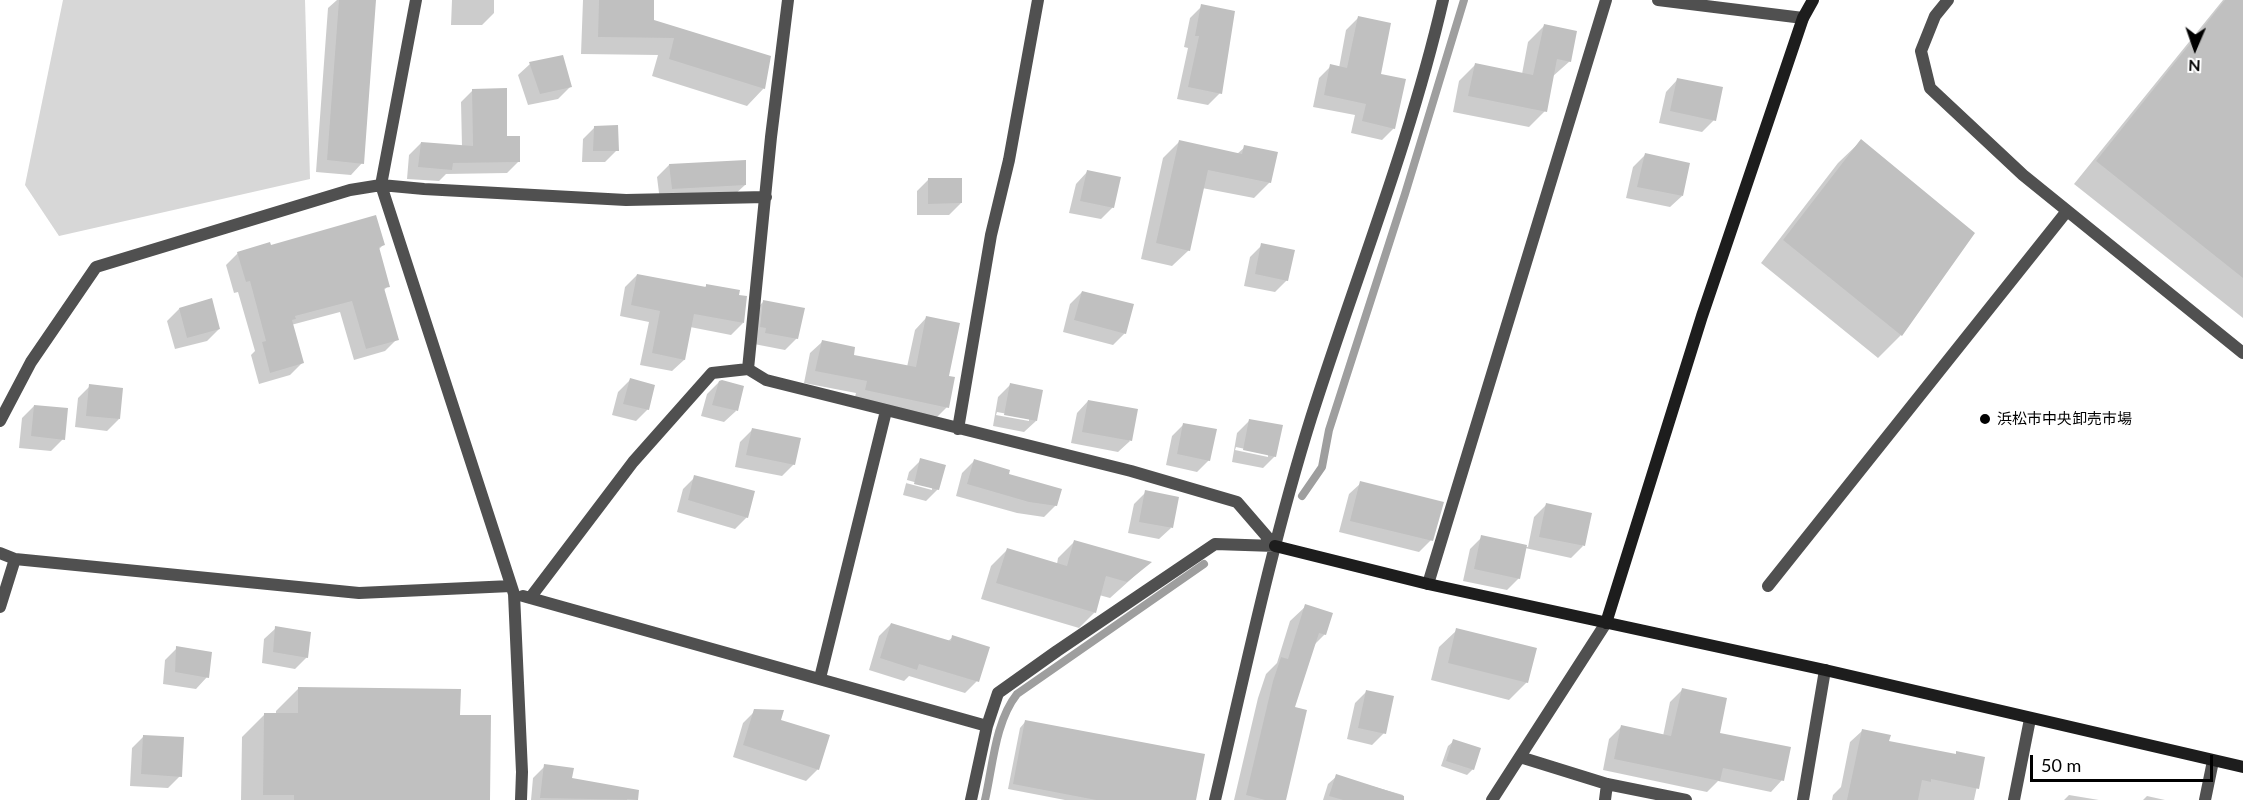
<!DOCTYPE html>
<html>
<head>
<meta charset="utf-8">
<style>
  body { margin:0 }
  #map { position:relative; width:2243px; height:800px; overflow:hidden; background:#fff; font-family:Lato,sans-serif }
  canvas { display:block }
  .north { position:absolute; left:2165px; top:18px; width:60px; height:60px; -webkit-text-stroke:4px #fff; paint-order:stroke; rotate:182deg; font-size:16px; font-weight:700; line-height:24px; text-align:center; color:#000 }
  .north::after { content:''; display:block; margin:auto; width:21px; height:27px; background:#000; clip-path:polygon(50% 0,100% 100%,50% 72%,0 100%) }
  .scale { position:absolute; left:2030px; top:755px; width:183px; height:27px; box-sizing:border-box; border:3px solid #000; border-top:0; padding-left:8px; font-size:18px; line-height:21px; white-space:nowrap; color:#000; -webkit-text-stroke:4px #fff; paint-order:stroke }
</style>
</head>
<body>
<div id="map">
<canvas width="2243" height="800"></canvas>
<div class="north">N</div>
<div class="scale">50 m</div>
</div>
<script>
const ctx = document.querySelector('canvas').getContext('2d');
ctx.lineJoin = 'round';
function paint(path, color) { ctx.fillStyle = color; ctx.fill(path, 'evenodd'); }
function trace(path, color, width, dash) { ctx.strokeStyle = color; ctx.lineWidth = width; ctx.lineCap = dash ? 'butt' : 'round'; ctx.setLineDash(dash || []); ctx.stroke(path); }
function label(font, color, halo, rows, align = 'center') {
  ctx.font = font + ' Lato,"Noto Sans JP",sans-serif'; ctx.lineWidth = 6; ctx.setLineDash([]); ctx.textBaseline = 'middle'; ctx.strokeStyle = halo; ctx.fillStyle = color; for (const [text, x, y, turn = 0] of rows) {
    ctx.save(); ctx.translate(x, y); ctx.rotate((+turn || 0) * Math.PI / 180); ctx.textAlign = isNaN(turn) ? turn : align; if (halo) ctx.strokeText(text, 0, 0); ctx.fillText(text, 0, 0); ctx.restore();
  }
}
paint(new Path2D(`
  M63,0H305L310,179L59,236L25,185Z`), '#d7d7d7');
paint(new Path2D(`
  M337,0H374L362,163L351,175L316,172L328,8Z
  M452,0H494V13L482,25H451Z
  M583,0H653L652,21L764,88L747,106L652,76L658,55L581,54Z
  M2223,0H2243V318L2074,184Z
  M1202,6L1220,93L1208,105L1177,99L1188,48L1184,47L1190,18Z
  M1358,18L1379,75L1394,128L1382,140L1351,133L1355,115L1313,107L1319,78L1331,66L1339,68L1346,30Z
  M1544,26L1570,61L1552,77L1545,111L1529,127L1453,112L1459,81L1475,65L1522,74L1528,42Z
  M530,64L570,87L558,99L528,105L518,75Z
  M1677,80L1714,120L1702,132L1659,123L1666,92Z
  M473,90L519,161L507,173L446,174L439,181L407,179L409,155L421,143L462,147L461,102Z
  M595,127L617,150L605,162H582L583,139Z
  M1180,141L1237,154L1245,147L1270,182L1254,198L1202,188L1189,250L1172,266L1141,259L1163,158Z
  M1861,141L1901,335L1878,358L1761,263L1838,163Z
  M1645,155L1682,196L1670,207L1626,198L1633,167Z
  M669,165L745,185L733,196L660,201L657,177Z
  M1087,172L1113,207L1101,219L1069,213L1076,184Z
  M928,180L961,203L949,215H917V191Z
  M383,245L378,250L388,286L383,291L397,339L385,351L354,360L340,312L291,325L302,363L290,375L259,384L251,355L255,351L238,292L234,293L226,265L238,253L270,247Z
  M1262,245L1287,280L1275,292L1244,286L1250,257Z
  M637,275L704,288L707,285L743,323L731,335L690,327L684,360L672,371L640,365L649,322L620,316L625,287Z
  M1082,292L1125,333L1113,345L1063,332L1070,304Z
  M764,301L797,338L785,350L754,344L752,313Z
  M179,309L219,329L207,341L175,349L167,321Z
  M926,318L948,377L947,407L935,419L854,401L856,393L804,383L810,353L822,342L852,356L907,367L915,330Z
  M630,380L648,409L636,421L612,415L618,392Z
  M719,382L736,411L724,422L701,416L707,394Z
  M1010,385L1036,421L1024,432L993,426L998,397ZM997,412L1029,418V421L996,415Z
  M90,386L119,419L107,431L75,427L78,398Z
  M1088,401L1130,441L1118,452L1071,443L1077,413Z
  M34,406L63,439L51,451L19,448L22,418Z
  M1249,421L1275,456L1263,468L1232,462L1237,433ZM1236,447L1268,454V457L1235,450Z
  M1184,424L1209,460L1197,472L1166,465L1172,436Z
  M752,430L794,464L782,476L735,467L740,442Z
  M921,460L938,489L926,501L903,495L909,472ZM907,480L932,487V490L906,483Z
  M974,461L1007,475L1056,505L1044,517L1017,513L956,496L962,473Z
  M695,477L747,517L735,529L677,512L683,489Z
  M1361,483L1431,540L1419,552L1339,532L1349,494Z
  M1146,492L1171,528L1159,539L1128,533L1134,504Z
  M1546,505L1583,546L1571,558L1525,548L1519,578L1507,590L1463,581L1470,549L1482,537L1528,547L1534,517Z
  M1074,542L1149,563L1110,598L1099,595L1095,612L1079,628L981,599L991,566L1007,550L1057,564L1058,558Z
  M1306,606L1325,634L1314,645L1293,708L1284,800H1234L1258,698L1266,674L1277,663L1290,621Z
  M891,624L948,641L953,637L988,648L977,681L965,693L909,676L904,681L869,670L879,636Z
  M276,628L307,657L295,669L262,663L264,639Z
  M1457,630L1527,682L1509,700L1431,680L1439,647Z
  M177,648L207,677L196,689L163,684L165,660Z
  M299,688L459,716L489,800H241L242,737L265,714H276V711Z
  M1682,690L1718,734L1782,780L1771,792L1718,781L1707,792L1603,770L1609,739L1621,727L1663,736L1670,702Z
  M1367,691L1384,733L1372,745L1347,739L1355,703Z
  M755,711L779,721L818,769L806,781L733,757L743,723Z
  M1025,722L1194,800H1065L1008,789L1020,728Z
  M1862,731L1888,742L1954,755L1957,753L1983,758L1974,800H1832L1833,795L1841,787L1850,742Z
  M143,737L180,776L168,788L130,786L132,748Z
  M1454,741L1473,769L1467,775L1441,766L1448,746Z
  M545,766L571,779L629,790L627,800H531L533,778Z
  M1337,776L1403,795L1401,800H1323L1328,784Z
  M2069,795L2099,800H2064Z
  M2147,796L2165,800H2143Z`), '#0003');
trace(new Path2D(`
  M1302,496L1322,467L1329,430L1405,194L1464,0
  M985,800C993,765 995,722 1017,694L1204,564`), '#9e9e9e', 8);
paint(new Path2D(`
  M339,0H376L364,164L327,160Z
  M599,0H654V20L771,56L765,89L669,59L674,38L598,37Z
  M2225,0H2243V278L2096,161Z
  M1201,4L1235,11L1222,94L1188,87L1199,36H1195Z
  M1358,16L1391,23L1381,74L1406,79L1395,129L1362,121L1366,104L1324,95L1330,64L1347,68Z
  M1544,24L1577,31L1571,62L1557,59L1547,112L1468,96L1475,63L1533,75Z
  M563,55L572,87L540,94L529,62Z
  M1677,78L1723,87L1716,121L1670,111Z
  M507,88V136H520V162L453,163L452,170L418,167L421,142L473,146L472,89Z
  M618,125L619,151H593L594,126Z
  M1861,139L1975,233L1902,336L1783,240Z
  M1179,140L1242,154L1244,145L1278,152L1271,183L1208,170L1190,251L1156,243Z
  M1645,153L1690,163L1683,196L1637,187Z
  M746,160V185L672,189L669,164Z
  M1087,170L1121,177L1114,208L1080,201Z
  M928,178H962V203L928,204Z
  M376,215L385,245L379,247L390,287L384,288L399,340L366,349L352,301L295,316L296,319L292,320L304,363L270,373L262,342L266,341L250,281L246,282L237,252L270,242L271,245Z
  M1261,243L1295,250L1288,281L1255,274Z
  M637,274L706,287V284L740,290L739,295L747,296L744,323L694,314L685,360L652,353L660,311L631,305Z
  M1082,291L1134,304L1126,334L1074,320Z
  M212,298L220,329L187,338L179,308Z
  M763,300L805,308L798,339L765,333L766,328L760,327Z
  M926,316L960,323L949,376L955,377L949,408L865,390L867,381L815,371L822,340L855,347L854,355L916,367Z
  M630,378L655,385L649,410L623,404Z
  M722,380L744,386L738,411L712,405L719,381Z
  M1010,383L1043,390L1037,421L1004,415Z
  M89,384L123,388L120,419L86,416Z
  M1088,400L1138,409L1132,441L1082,432Z
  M34,405L68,408L65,440L31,436Z
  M1249,419L1283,425L1276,457L1243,450Z
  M1183,423L1217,429L1210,461L1177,454Z
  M752,428L801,438L795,465L746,455Z
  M920,458L946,465L939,490L914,484Z
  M974,459L1010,470L1009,474L1062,489L1057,506L1029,502L967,484Z
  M694,475L755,491L748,518L688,500Z
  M1360,481L1444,502L1433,541L1350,521Z
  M1145,490L1179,497L1173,528L1139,522Z
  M1546,503L1592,513L1585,546L1539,537Z
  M1481,535L1527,545L1520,579L1474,569Z
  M1074,540L1152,562L1127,582L1106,576L1096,613L996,583L1007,548L1067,566Z
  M1305,604L1333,613L1326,635L1319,633L1295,707L1307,710L1286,800H1265L1246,795L1273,681L1281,657L1288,659Z
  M891,623L951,641L952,635L990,647L979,682L919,664L917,670L880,658Z
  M275,626L311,632L308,658L273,652Z
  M1456,628L1537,648L1528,683L1448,663Z
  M176,646L212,652L209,678L175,672Z
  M298,687L461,689L460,715H491L490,800H294V795H263L264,713H298Z
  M1682,688L1727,698L1720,733L1791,747L1784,781L1723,768L1720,781L1614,759L1621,725L1671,736Z
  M1366,690L1394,696L1386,734L1358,728Z
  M754,709L784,710L781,720L830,735L819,770L743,745Z
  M1025,720L1205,754L1196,800H1096L1013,784Z
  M1862,729L1891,735L1889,741L1956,754V751L1985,757L1979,789L1931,779V782L1922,780L1918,800H1847Z
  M143,735L184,737L182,777L141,774Z
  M1453,739L1481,748L1474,770L1446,761Z
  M544,764L574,768L572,778L639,790L638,800L540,798Z
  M1336,774L1404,796V800H1343L1329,796Z`), '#c0c0c0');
trace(new Path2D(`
  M1948,0L1935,16L1921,51L1930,88L2023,175L2243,353
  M1768,586L2067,211`), '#505050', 12);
trace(new Path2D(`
  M416,0L381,185L514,594L522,772L521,800
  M1658,0L1803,18
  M748,369L771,137L788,0
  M0,421L31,362L96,267L350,190L381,185L424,189L626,200L766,197
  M958,429L991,235L1009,160L1038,0
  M0,553L15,559L359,593L511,586
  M1428,584L1606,0
  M523,596L987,726
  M530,598L633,462L712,373L748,369L766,380L1131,471L1237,502L1275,546
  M0,607L15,559
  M820,678L886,411
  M1520,757L1607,784L1686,800
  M971,800L987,726L998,693L1057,651L1215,544L1275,546
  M1215,800C1245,672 1272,543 1311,418C1355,279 1410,143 1443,0
  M1492,800L1606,623
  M1605,800L1607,784
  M1803,800L1825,670
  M2014,800L2030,719
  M2205,800L2213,761`), '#505050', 12);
trace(new Path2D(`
  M1275,546L1428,584L1825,670L2243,767
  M1606,623L1702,316L1803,18L1813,0`), '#1d1d1d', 12);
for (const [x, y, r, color] of [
  [1985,419,6,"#000"]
]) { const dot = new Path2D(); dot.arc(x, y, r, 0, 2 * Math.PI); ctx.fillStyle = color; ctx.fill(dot); trace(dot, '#fff', 2); }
label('15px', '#000', '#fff', [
  ["浜松市中央卸売市場",1997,419]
], 'left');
</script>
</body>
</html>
